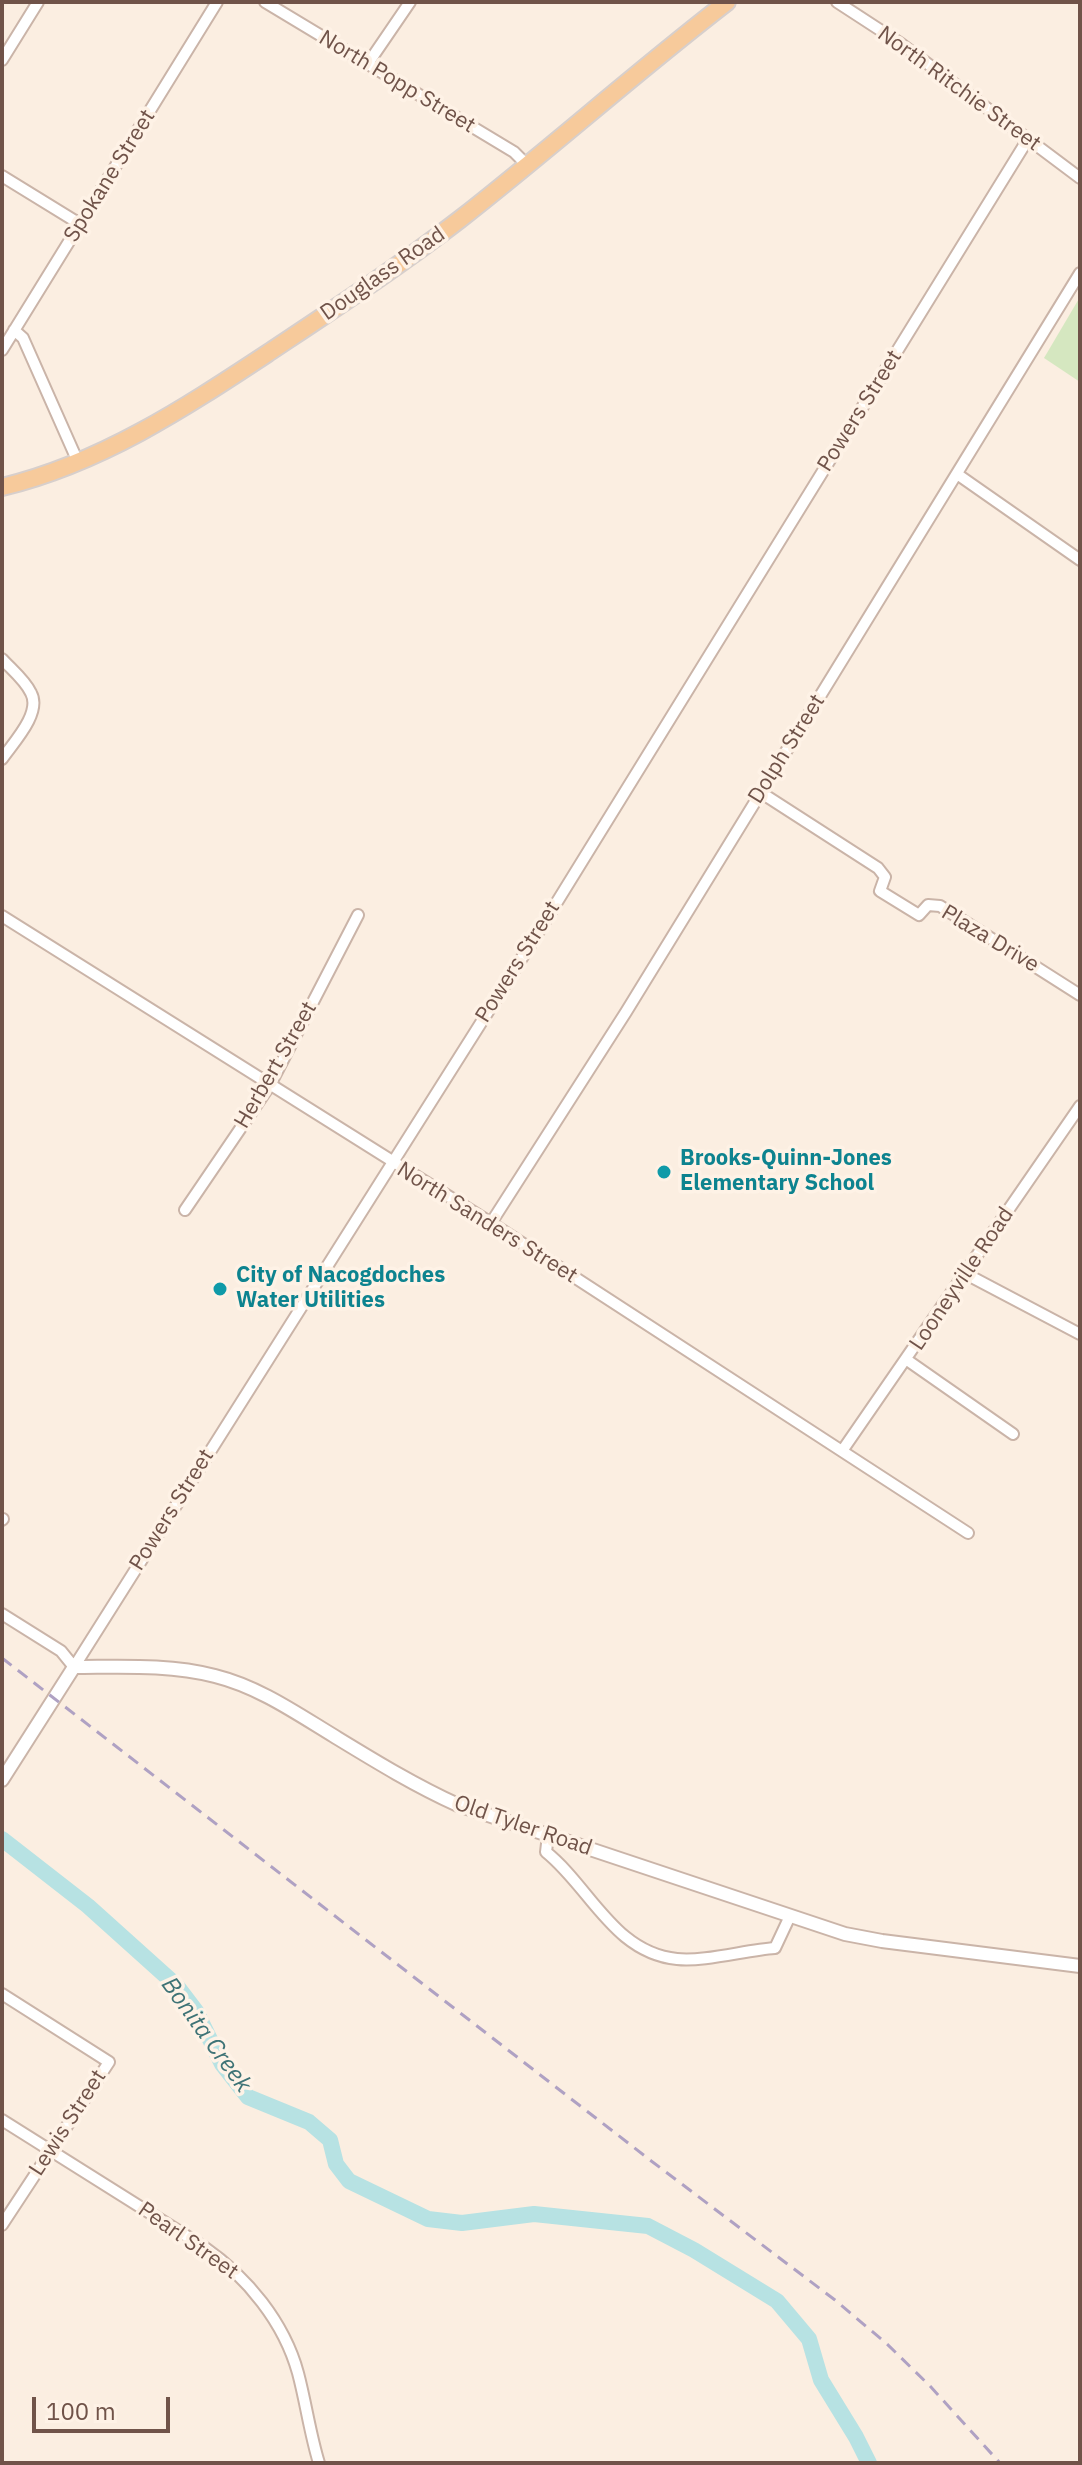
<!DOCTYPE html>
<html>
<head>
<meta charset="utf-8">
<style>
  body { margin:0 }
  #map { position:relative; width:1082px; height:2465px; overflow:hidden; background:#fbeee1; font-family:"IBM Plex Sans",sans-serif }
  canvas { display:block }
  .frame { position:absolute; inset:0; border:4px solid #705349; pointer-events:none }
  .scale { position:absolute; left:32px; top:2397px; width:138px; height:36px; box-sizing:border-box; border:4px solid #705349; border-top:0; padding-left:10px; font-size:24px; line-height:28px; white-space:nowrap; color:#705349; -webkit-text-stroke:6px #fef2e6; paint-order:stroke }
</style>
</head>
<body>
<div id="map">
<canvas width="1082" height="2465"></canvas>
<div class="frame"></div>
<div class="scale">100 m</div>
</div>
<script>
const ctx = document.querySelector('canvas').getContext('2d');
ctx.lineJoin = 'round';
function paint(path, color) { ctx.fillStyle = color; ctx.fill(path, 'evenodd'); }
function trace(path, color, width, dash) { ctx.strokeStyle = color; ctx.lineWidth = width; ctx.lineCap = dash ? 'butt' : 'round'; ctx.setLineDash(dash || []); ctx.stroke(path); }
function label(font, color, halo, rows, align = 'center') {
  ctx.font = font + ' "IBM Plex Sans",sans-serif'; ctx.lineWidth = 7; ctx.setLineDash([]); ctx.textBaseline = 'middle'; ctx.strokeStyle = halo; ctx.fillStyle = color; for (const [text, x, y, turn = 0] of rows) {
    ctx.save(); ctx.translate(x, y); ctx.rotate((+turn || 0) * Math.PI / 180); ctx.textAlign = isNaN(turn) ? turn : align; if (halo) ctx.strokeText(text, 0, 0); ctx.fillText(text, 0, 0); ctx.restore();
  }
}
paint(new Path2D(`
  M1080,297V382L1044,358Z`), '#d5e7c0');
trace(new Path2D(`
  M2,1839L88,1906L177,1986L196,2011L222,2064L248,2097L309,2122L330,2140L336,2164L349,2181L428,2219L462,2223L534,2214L648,2226L694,2250L777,2301L809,2339L821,2380L856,2437L869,2463`), '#b7e2e3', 16);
const minor = new Path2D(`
  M265,2L514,152L527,165
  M837,2L900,43L1080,178
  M2,60L38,2
  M367,65L410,2
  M2,176L80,224
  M14,330L23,338L78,462
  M2,350L217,2
  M957,474L1080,560
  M2,659C11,669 25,680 31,693C42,713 13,743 2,759
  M760,792L878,868L885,877L880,891L919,915L928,905L940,906L1080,995
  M2,916L491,1223L968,1533
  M185,1210L270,1085L358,915
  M491,1223L626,1012L1080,273
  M966,1274L1080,1334
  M907,1360L1013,1434
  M842,1451L1080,1106
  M2,1520L3,1519
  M2,1614L61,1651L74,1667L544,923L1028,139
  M548,1835L546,1852C590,1887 614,1953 677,1959C704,1962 746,1950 775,1948L790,1916
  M2,1994L109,2062L2,2225
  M2,2120L204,2247C247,2277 284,2322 298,2373C306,2403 310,2434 319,2463`);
const tertiary = new Path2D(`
  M2,1780L74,1667C120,1667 169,1664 215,1676C259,1687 296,1713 334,1736C375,1761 414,1785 458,1805L845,1934L882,1941L1080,1966`);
const primary = new Path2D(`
  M2,487C102,463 186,407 271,351C334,309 398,267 459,220C550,149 636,72 727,2`);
trace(minor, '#cab4a8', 14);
trace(tertiary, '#cab4a8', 16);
trace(primary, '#d7cfcc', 20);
trace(minor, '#fff', 10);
trace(tertiary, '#fff', 12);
trace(primary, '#f7ca9b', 16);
trace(new Path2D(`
  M2,1658L650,2160L835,2300L887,2344L930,2386L1000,2463`), '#afa1c3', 3, [12, 8]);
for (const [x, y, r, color] of [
  [664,1172,8,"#0f9aa8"],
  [220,1289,8,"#0f9aa8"]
]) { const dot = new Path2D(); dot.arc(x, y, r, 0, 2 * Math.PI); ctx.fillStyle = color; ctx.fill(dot); trace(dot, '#fef2e6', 3); }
label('22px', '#705349', '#fef2e6', [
  ["North Popp Street",397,82,31],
  ["North Ritchie Street",959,89,36],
  ["Spokane Street",110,176,-58],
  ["Douglass Road",383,274,-35],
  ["Powers Street",860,411,-58],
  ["Dolph Street",787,749,-58],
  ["Plaza Drive",990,939,31],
  ["Powers Street",518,962,-58],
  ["Herbert Street",276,1065,-60],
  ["North Sanders Street",487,1223,32],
  ["Looneyville Road",962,1279,-56],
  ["Powers Street",172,1510,-58],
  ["Old Tyler Road",523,1826,19],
  ["Lewis Street",68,2123,-57],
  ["Pearl Street",188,2241,35]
]);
label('bold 22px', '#0d838f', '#fef2e6', [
  ["Brooks-Quinn-Jones",680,1159],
  ["Elementary School",680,1184],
  ["City of Nacogdoches",236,1276],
  ["Water Utilities",236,1301]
], 'left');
label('italic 24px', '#3e7376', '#fef2e6', [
  ["Bonita Creek",206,2035,54]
]);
</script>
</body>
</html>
